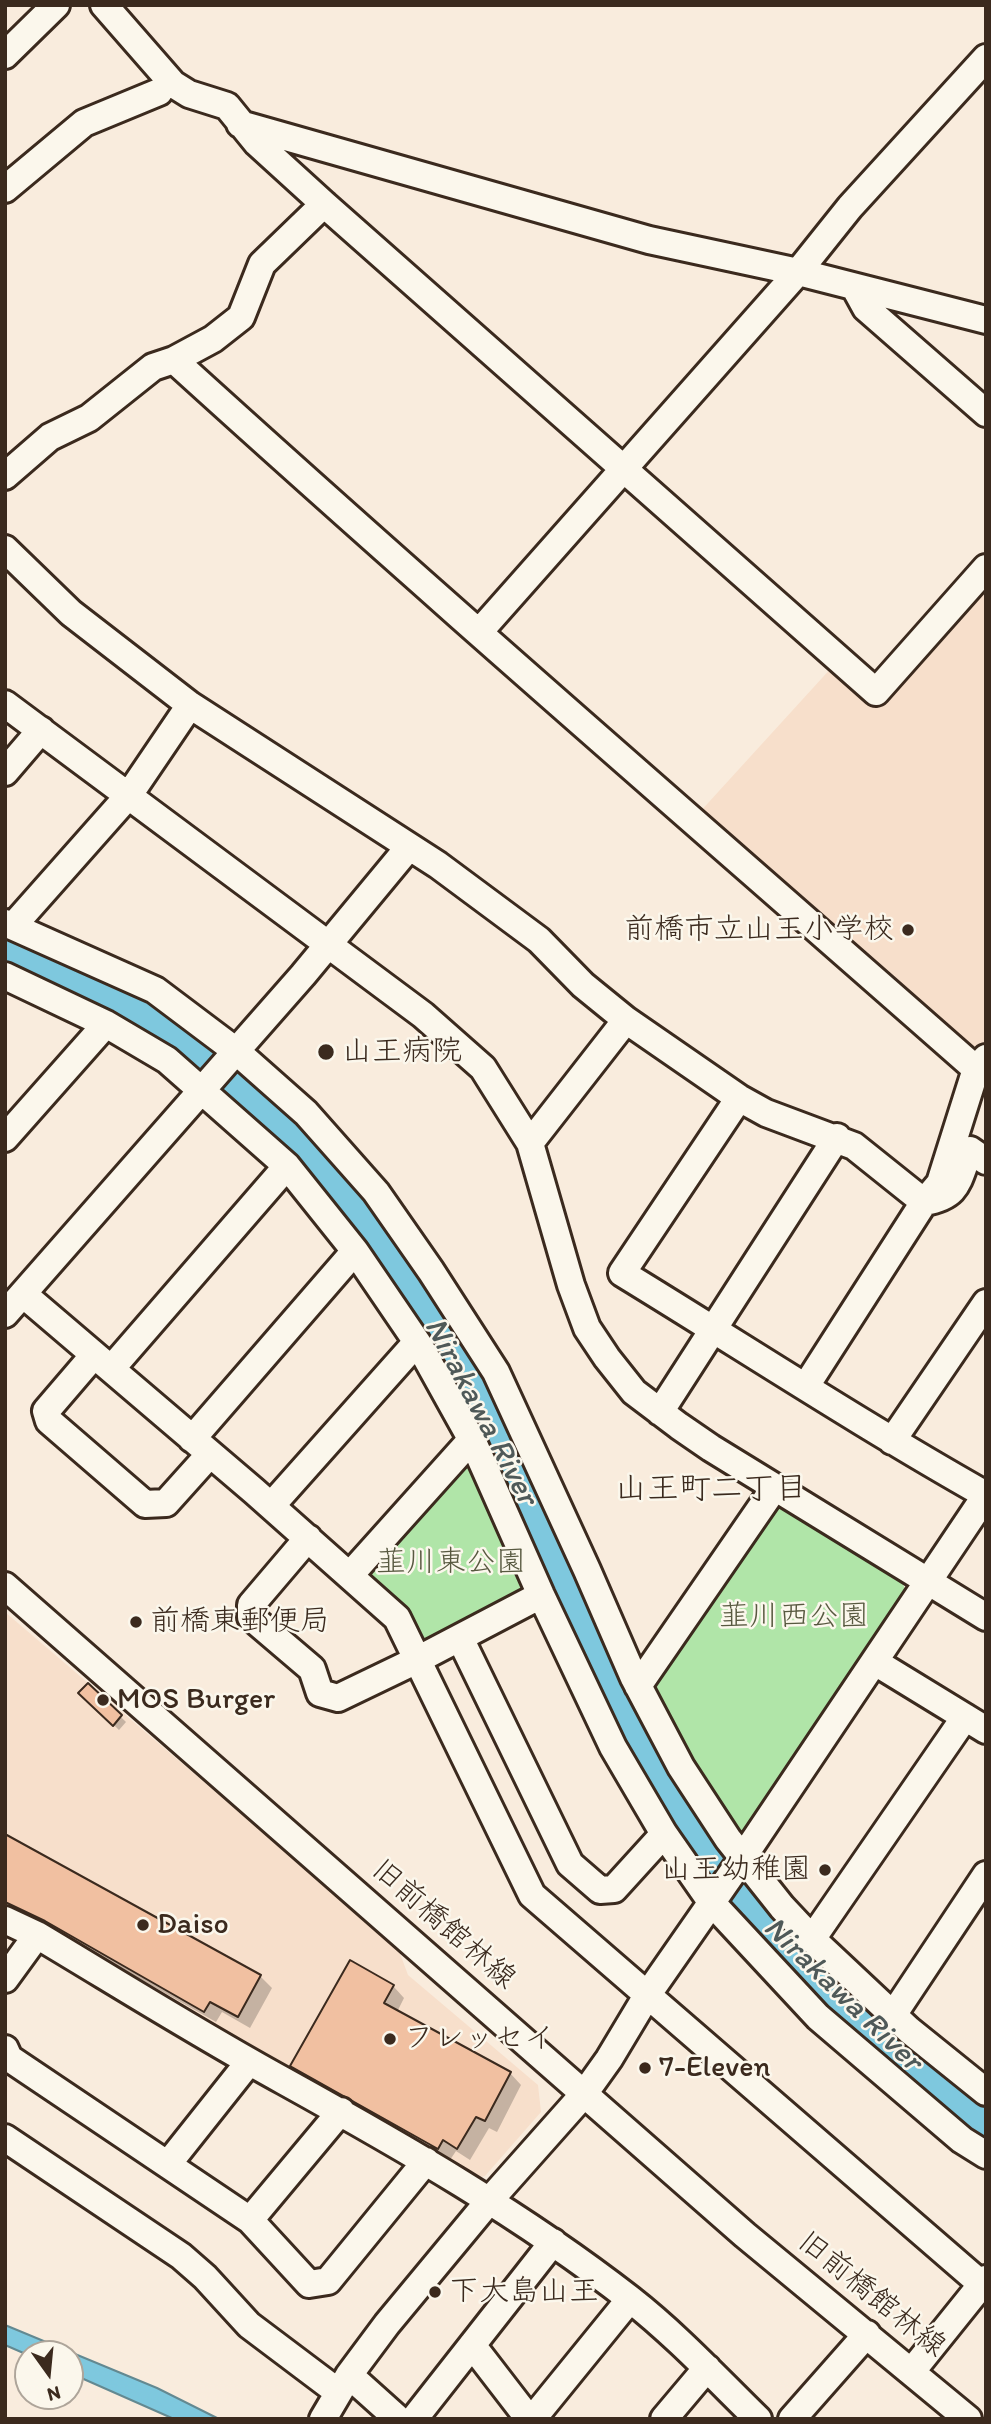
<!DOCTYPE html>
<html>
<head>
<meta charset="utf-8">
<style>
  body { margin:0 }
  #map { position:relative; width:991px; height:2424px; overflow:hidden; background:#f9ecdd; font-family:Itim,sans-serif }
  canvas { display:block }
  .frame { position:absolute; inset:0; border:7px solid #3b2a1e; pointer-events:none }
  .north { position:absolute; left:14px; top:2340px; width:70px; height:70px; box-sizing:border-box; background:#fbf7ec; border:2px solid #aea59a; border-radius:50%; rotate:165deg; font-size:19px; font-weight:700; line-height:28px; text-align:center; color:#3b2a1e }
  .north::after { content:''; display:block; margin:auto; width:24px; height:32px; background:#3b2a1e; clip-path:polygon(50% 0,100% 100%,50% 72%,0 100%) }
</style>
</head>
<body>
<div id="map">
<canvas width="991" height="2424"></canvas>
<div class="frame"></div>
<div class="north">N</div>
</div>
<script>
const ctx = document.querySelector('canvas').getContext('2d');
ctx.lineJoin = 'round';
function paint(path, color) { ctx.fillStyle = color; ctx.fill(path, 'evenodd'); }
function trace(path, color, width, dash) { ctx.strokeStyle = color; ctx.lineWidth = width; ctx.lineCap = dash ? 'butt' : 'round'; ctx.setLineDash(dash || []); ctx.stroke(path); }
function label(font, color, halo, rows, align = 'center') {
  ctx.font = font + ' Itim,"Klee One",sans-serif'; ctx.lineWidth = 5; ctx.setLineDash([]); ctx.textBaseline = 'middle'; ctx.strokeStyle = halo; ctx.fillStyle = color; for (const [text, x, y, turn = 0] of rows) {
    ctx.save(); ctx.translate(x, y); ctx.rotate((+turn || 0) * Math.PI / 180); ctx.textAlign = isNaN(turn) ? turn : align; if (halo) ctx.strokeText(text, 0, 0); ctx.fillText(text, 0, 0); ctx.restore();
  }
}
paint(new Path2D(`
  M986,580V1046L978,1055L698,814L833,666L874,702Z
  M5,1612L398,1948L408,1975L538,2085L541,2112L485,2176L471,2179L5,1910Z`), '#f7dfcb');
paint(new Path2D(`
  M462,1459L474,1462L528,1585L523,1596L424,1645L365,1580L364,1568Z
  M780,1506L903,1584L907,1595L746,1834L735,1835L652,1696L651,1688L767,1509Z`), '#b0e5a8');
const water = new Path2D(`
  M5,2325L157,2388L219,2419H174L70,2373V2354L28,2355L5,2345Z`);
paint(water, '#7ec8de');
trace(water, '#638991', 2);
paint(new Path2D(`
  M88,1685L126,1722L119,1730L81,1693Z
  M5,1836L260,1976L272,1988L250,2028L222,2012L216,2022L59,1933L5,1906Z
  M350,1962L394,1987H390L378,2010L381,2011L394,1987L404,1998L397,2012L510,2073L521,2085L497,2132L489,2128L470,2160L456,2151L450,2160L304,2078L292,2066Z`), '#0003');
trace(new Path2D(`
  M5,952L87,990L134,1014L163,1032L246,1094L292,1134L324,1166L373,1230L452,1350L480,1402L534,1514L628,1722L693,1833L796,1960L862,2024L964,2113L986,2128`), '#7ec8de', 33);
const building = new Path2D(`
  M88,1683L122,1715L113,1726L78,1693Z
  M5,1834L261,1975L238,2017L210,2002L204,2012L45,1921L5,1902Z
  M350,1960L394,1985L384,2003L511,2072L485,2121L476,2117L457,2149L443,2140L438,2149L290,2066Z`);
paint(building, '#f1c0a1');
trace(building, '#3b2a1e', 2);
const minor = new Path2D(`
  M104,5L173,84L189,94L227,106L257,143L324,204L876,692L986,568
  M5,55L56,5
  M240,124L649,240L798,272L986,320
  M5,189L84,123L159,92
  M855,288L866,308L986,413
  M174,360C438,600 708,833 976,1069
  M5,476L50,437L89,418L153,367L174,360L213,339L241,317L262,264L324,204
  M5,549L71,613L190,705L438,865L539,940L583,985L626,1020L739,1098L766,1113L854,1146L924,1202C960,1196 957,1181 970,1150L986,1161
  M480,631L798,272L850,207L986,58
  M5,704L423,1015L483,1068L530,1143L571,1285L587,1328L607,1358L634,1392L679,1426L711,1448L986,1617
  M5,772L41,730
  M5,923L155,990L236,1051L306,1113L376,1192L431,1271L496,1372L587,1570L634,1678L681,1767L728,1839L782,1907L812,1939L909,2030L986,2092
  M13,926L129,795L190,705
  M5,976L106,1024L167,1060L287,1166L355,1251L419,1345L474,1444L541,1595L613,1747L664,1834L712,1903L818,2017L962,2140L986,2155
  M739,1098L622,1273C743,1347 862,1425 986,1495
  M5,1138L106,1024
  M530,1143L626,1020
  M23,1294L254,1491L397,1618L532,1895L986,2288
  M5,1314L303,975L409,847
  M94,1355L46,1411L49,1421L145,1504L166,1503L210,1454
  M111,1369L287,1166
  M806,1386L924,1202L940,1183L976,1069L986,1058
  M660,1412L837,1137
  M192,1439L355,1251
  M892,1441L986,1303
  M271,1506L417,1342
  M308,1538L251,1605V1617L312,1669L320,1693L338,1698L419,1659L541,1595
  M350,1575L472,1439
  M5,1586L745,2235L968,2419
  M460,1638L570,1864L600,1890L614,1889L664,1834
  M875,1662L986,1730
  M638,1686L775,1487
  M5,1920L37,1935C119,1984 200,2035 284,2081C403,2147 522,2215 630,2299C676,2335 716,2378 758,2419
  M812,1939L965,1717
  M5,1979L37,1935
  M893,2015L986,1875
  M5,2049L9,2058L250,2220L309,2284L328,2281L426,2161
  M5,2138L181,2256L205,2277L249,2325L338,2392
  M168,2164L249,2062
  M250,2220L341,2111
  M472,2345L529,2419
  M912,2371L986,2279
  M349,2375L398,2419
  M323,2419L349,2375L387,2324L489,2201L584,2094L609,2059L648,1994L735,1869L986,1495
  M414,2419L553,2242
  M530,2419L539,2411L630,2299
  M664,2419L707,2368
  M792,2419L867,2334`);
trace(minor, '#3b2a1e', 32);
trace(minor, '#fbf7ec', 26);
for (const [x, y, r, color] of [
  [908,930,7,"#3b2a1e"],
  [326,1052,9,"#3b2a1e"],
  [136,1622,7,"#3b2a1e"],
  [103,1700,7,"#3b2a1e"],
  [825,1870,7,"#3b2a1e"],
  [143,1925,7,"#3b2a1e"],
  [390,2039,7,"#3b2a1e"],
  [645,2068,7,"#3b2a1e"],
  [435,2292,7,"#3b2a1e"]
]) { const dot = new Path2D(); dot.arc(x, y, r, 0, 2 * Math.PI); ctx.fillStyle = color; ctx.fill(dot); trace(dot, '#fbf7ec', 2.5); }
label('30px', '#3b2a1e', '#fbf7ec', [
  ["前橋市立山王小学校",894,930,"right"],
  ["山王病院",342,1052],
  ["前橋東郵便局",150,1622],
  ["MOS Burger",117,1700],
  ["山王幼稚園",811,1870,"right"],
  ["Daiso",157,1925],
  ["フレッセイ",404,2039],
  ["7-Eleven",659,2068],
  ["下大島山王",449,2292]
], 'left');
label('30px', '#585940', '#fbf7ec', [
  ["韮川東公園",451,1563],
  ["韮川西公園",794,1617]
]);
label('30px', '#3b2a1e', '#fbf7ec', [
  ["旧前橋館林線",443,1925,41],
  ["旧前橋館林線",871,2295,39]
]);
label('italic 32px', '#4f5958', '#fbf7ec', [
  ["Nirakawa River",480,1412,62],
  ["Nirakawa River",842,1995,44]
]);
label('32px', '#3b2a1e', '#fbf7ec', [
  ["山王町二丁目",711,1490]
]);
</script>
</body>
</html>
